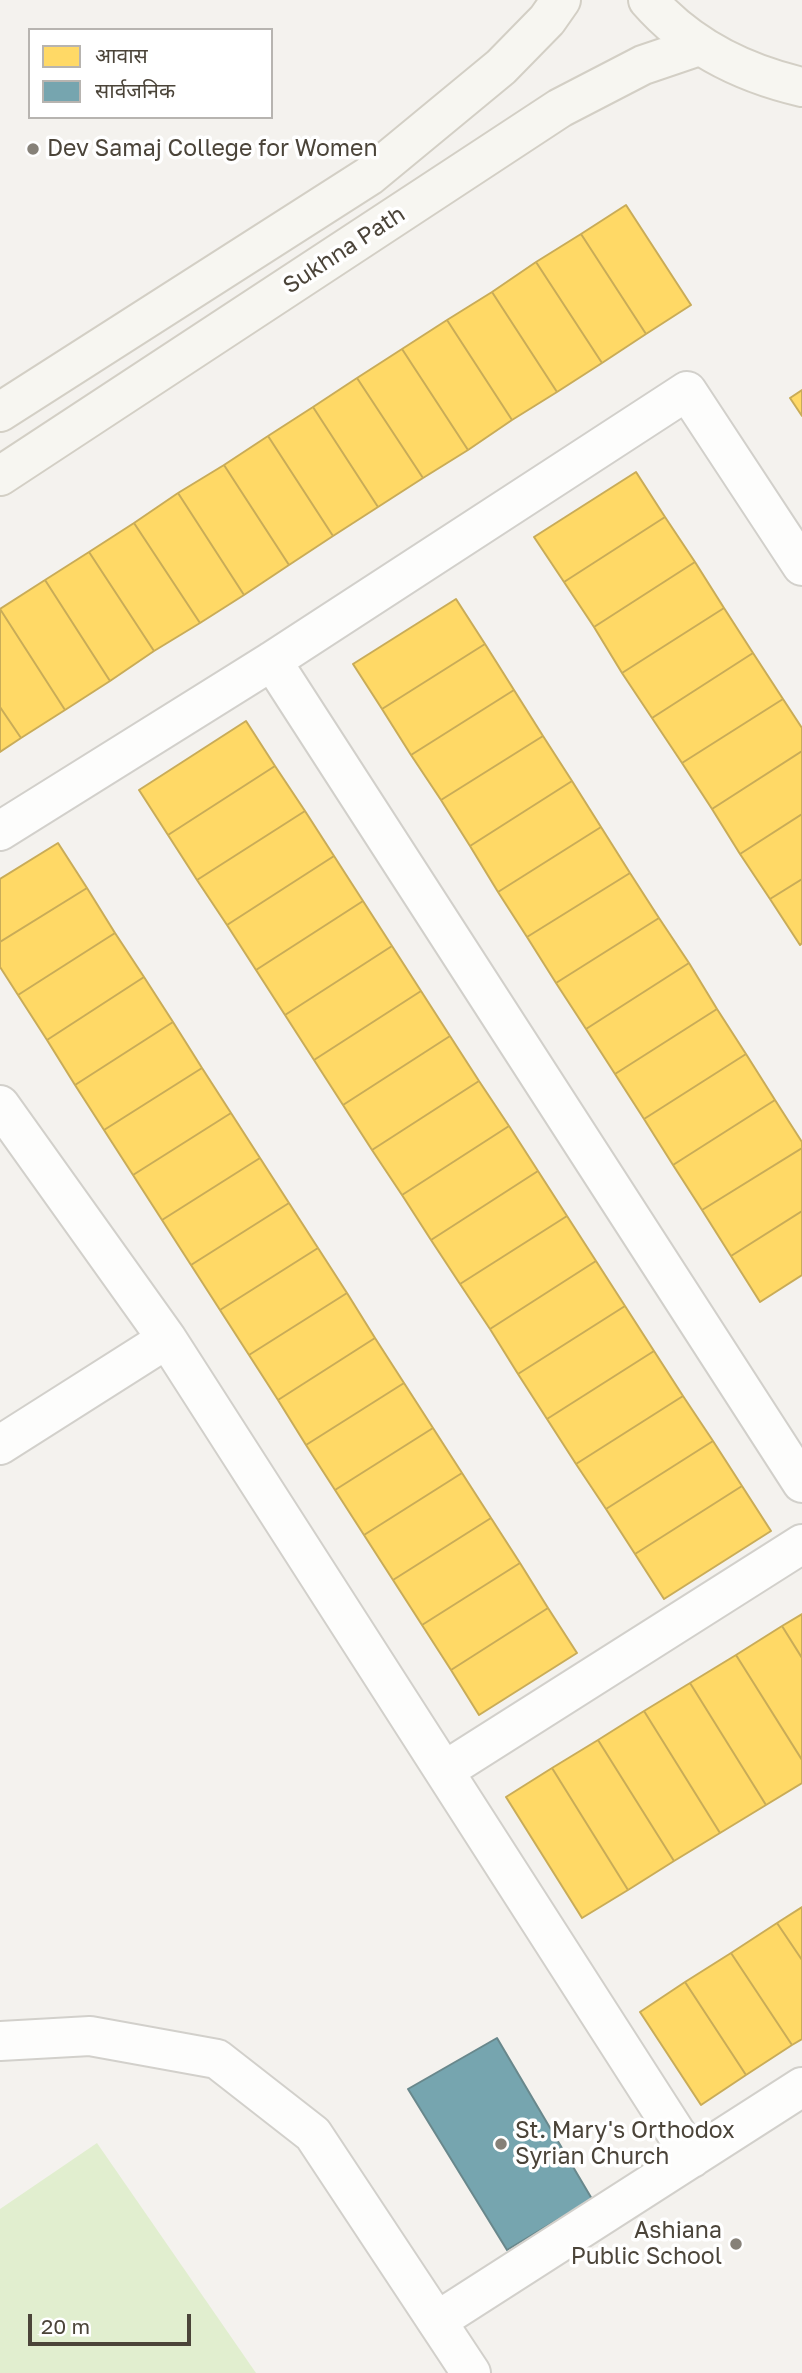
<!DOCTYPE html>
<html>
<head>
<meta charset="utf-8">
<style>
  body { margin:0 }
  #map { position:relative; width:802px; height:2373px; overflow:hidden; background:#f4f2ee; font-family:"Golos Text","Noto Sans Devanagari",sans-serif }
  canvas { display:block }
  .legend { position:absolute; left:28px; top:28px; width:245px; height:91px; box-sizing:border-box; background:#fff; border:2px solid #b7b4b0; margin:0; padding:9px 12px; list-style:none; font-size:21px; color:#4b4439 }
  .legend li { display:flex; align-items:center; gap:14px; height:35px }
  .legend b { width:35px; border:2px solid #b7b4b0 }
  .scale { position:absolute; left:28px; top:2314px; width:163px; height:32px; box-sizing:border-box; border:4px solid #4b4439; border-top:0; padding-left:9px; font-size:21px; line-height:24px; white-space:nowrap; color:#4b4439; -webkit-text-stroke:5px #fff; paint-order:stroke }
</style>
</head>
<body>
<div id="map">
<canvas width="802" height="2373"></canvas>
<ul class="legend">
<li><b style="height:19px;background:#ffd966"></b>आवास</li>
<li><b style="height:19px;background:#76a5af"></b>सार्वजनिक</li>
</ul>
<div class="scale">20 m</div>
</div>
<script>
const ctx = document.querySelector('canvas').getContext('2d');
ctx.lineJoin = 'round';
function paint(path, color) { ctx.fillStyle = color; ctx.fill(path, 'evenodd'); }
function trace(path, color, width, dash) { ctx.strokeStyle = color; ctx.lineWidth = width; ctx.lineCap = dash ? 'butt' : 'round'; ctx.setLineDash(dash || []); ctx.stroke(path); }
function label(font, color, halo, rows, align = 'center') {
  ctx.font = font + ' "Golos Text",sans-serif'; ctx.lineWidth = 7; ctx.setLineDash([]); ctx.textBaseline = 'middle'; ctx.strokeStyle = halo; ctx.fillStyle = color; for (const [text, x, y, turn = 0] of rows) {
    ctx.save(); ctx.translate(x, y); ctx.rotate((+turn || 0) * Math.PI / 180); ctx.textAlign = isNaN(turn) ? turn : align; if (halo) ctx.strokeText(text, 0, 0); ctx.fillText(text, 0, 0); ctx.restore();
  }
}
paint(new Path2D(`
  M97,2143L256,2373H0V2209Z`), '#e1eecf');
const homes = new Path2D(`
  M626,205L691,305L646,334L581,234Z
  M581,234L646,334L602,363L536,262Z
  M536,262L602,363L557,392L492,292Z
  M492,292L557,392L512,420L447,320Z
  M447,320L512,420L468,450L402,349Z
  M402,349L468,450L423,478L357,378Z
  M357,378L423,478L378,507L313,407Z
  M802,390V416L790,398Z
  M313,407L378,507L333,536L268,436Z
  M268,436L333,536L289,565L224,465Z
  M224,465L289,565L244,595L178,493Z
  M636,472L665,517L564,582L534,537Z
  M178,493L244,595L200,623L134,523Z
  M665,517L695,562L594,627L564,582Z
  M134,523L200,623L154,651L89,552Z
  M89,552L154,651L110,681L45,580Z
  M695,562L724,608L622,673L594,627Z
  M45,580L110,681L65,710L0,609Z
  M456,599L485,644L382,709L353,664Z
  M724,608L753,653L652,718L622,673Z
  M0,609L65,710L21,738L0,707Z
  M485,644L514,690L411,755L382,709Z
  M753,653L783,699L682,763L652,718Z
  M514,690L543,736L441,800L411,755Z
  M783,699L802,728V751L712,809L682,763Z
  M0,707L21,738L0,752Z
  M246,721L275,766L168,835L139,790Z
  M543,736L572,781L470,846L441,800Z
  M802,751V814L740,854L712,809Z
  M275,766L305,811L197,880L168,835Z
  M572,781L601,827L498,892L470,846Z
  M305,811L334,856L227,925L197,880Z
  M802,814V879L770,899L740,854Z
  M601,827L630,873L527,937L498,892Z
  M58,843L87,888L0,942V879Z
  M334,856L363,901L256,970L227,925Z
  M630,873L659,918L556,983L527,937Z
  M802,879V943L800,945L770,899Z
  M87,888L115,933L18,995L0,967V942Z
  M363,901L392,946L285,1015L256,970Z
  M659,918L689,963L586,1029L556,983Z
  M115,933L144,977L47,1040L18,995Z
  M392,946L421,991L314,1060L285,1015Z
  M689,963L717,1009L615,1074L586,1029Z
  M144,977L173,1022L75,1085L47,1040Z
  M421,991L450,1036L343,1105L314,1060Z
  M717,1009L746,1054L644,1119L615,1074Z
  M173,1022L202,1068L104,1130L75,1085Z
  M450,1036L479,1081L372,1150L343,1105Z
  M746,1054L775,1100L673,1165L644,1119Z
  M202,1068L231,1113L133,1175L104,1130Z
  M479,1081L509,1126L402,1195L372,1150Z
  M775,1100L802,1142V1148L702,1210L673,1165Z
  M231,1113L260,1158L162,1220L133,1175Z
  M509,1126L538,1171L431,1240L402,1195Z
  M802,1148V1211L731,1256L702,1210Z
  M260,1158L289,1203L191,1265L162,1220Z
  M538,1171L567,1216L460,1284L431,1240Z
  M289,1203L318,1248L220,1310L191,1265Z
  M802,1211V1275L760,1302L731,1256Z
  M567,1216L596,1261L490,1329L460,1284Z
  M318,1248L347,1293L249,1355L220,1310Z
  M596,1261L625,1306L518,1374L490,1329Z
  M347,1293L375,1338L278,1400L249,1355Z
  M625,1306L654,1351L547,1419L518,1374Z
  M375,1338L404,1383L306,1445L278,1400Z
  M654,1351L683,1396L576,1464L547,1419Z
  M404,1383L433,1428L335,1490L306,1445Z
  M683,1396L713,1441L606,1509L576,1464Z
  M433,1428L462,1473L364,1535L335,1490Z
  M713,1441L742,1486L635,1554L606,1509Z
  M462,1473L491,1518L393,1580L364,1535Z
  M742,1486L771,1531L664,1599L635,1554Z
  M491,1518L520,1563L422,1625L393,1580Z
  M520,1563L548,1608L451,1670L422,1625Z
  M548,1608L577,1653L479,1715L451,1670Z
  M802,1614V1658L782,1626Z
  M782,1626L802,1658V1760L736,1655Z
  M736,1655L802,1760V1783L766,1805L690,1683Z
  M690,1683L766,1805L720,1833L644,1711Z
  M644,1711L720,1833L674,1861L598,1740Z
  M598,1740L674,1861L628,1890L552,1768Z
  M552,1768L628,1890L582,1918L506,1797Z
  M802,1907V1960L777,1923Z
  M777,1923L802,1960V2039L792,2045L731,1953Z
  M731,1953L792,2045L746,2075L685,1982Z
  M685,1982L746,2075L701,2105L640,2012Z`);
paint(homes, '#ffd966');
trace(homes, '#c9ac58', 2);
const public = new Path2D(`
  M497,2038L592,2199L507,2250L408,2089Z`);
paint(public, '#76a5af');
trace(public, '#69888c', 2);
const minor = new Path2D(`
  M272,661L802,1483
  M0,831L272,661L687,391L802,566
  M0,1105L167,1339L692,2158
  M0,1445L167,1339
  M444,1771L802,1544
  M437,2321L802,2087`);
const tertiary = new Path2D(`
  M0,2041L90,2036L217,2059L313,2134L471,2373`);
const secondary = new Path2D(`
  M648,0C689,47 742,73 802,87
  M0,412L369,176L501,67L547,20L561,0
  M0,476L560,108L643,65L699,46`);
trace(minor, '#d2d0cb', 42);
trace(tertiary, '#d2d0cb', 42);
trace(secondary, '#d3cfc5', 42);
trace(minor, '#fdfdfc', 38);
trace(tertiary, '#fdfdfc', 38);
trace(secondary, '#f7f6f1', 38);
for (const [x, y, r, color] of [
  [33,149,7,"#868178"],
  [501,2144,7,"#868178"],
  [736,2244,7,"#868178"]
]) { const dot = new Path2D(); dot.arc(x, y, r, 0, 2 * Math.PI); ctx.fillStyle = color; ctx.fill(dot); trace(dot, '#fff', 2.5); }
label('23px', '#4b4439', '#fff', [
  ["Dev Samaj College for Women",47,149],
  ["St. Mary's Orthodox",515,2131],
  ["Syrian Church",515,2157],
  ["Ashiana",722,2231,"right"],
  ["Public School",722,2257,"right"]
], 'left');
label('23px', '#4b4439', '#fff', [
  ["Sukhna Path",344,250,-33]
]);
</script>
</body>
</html>
